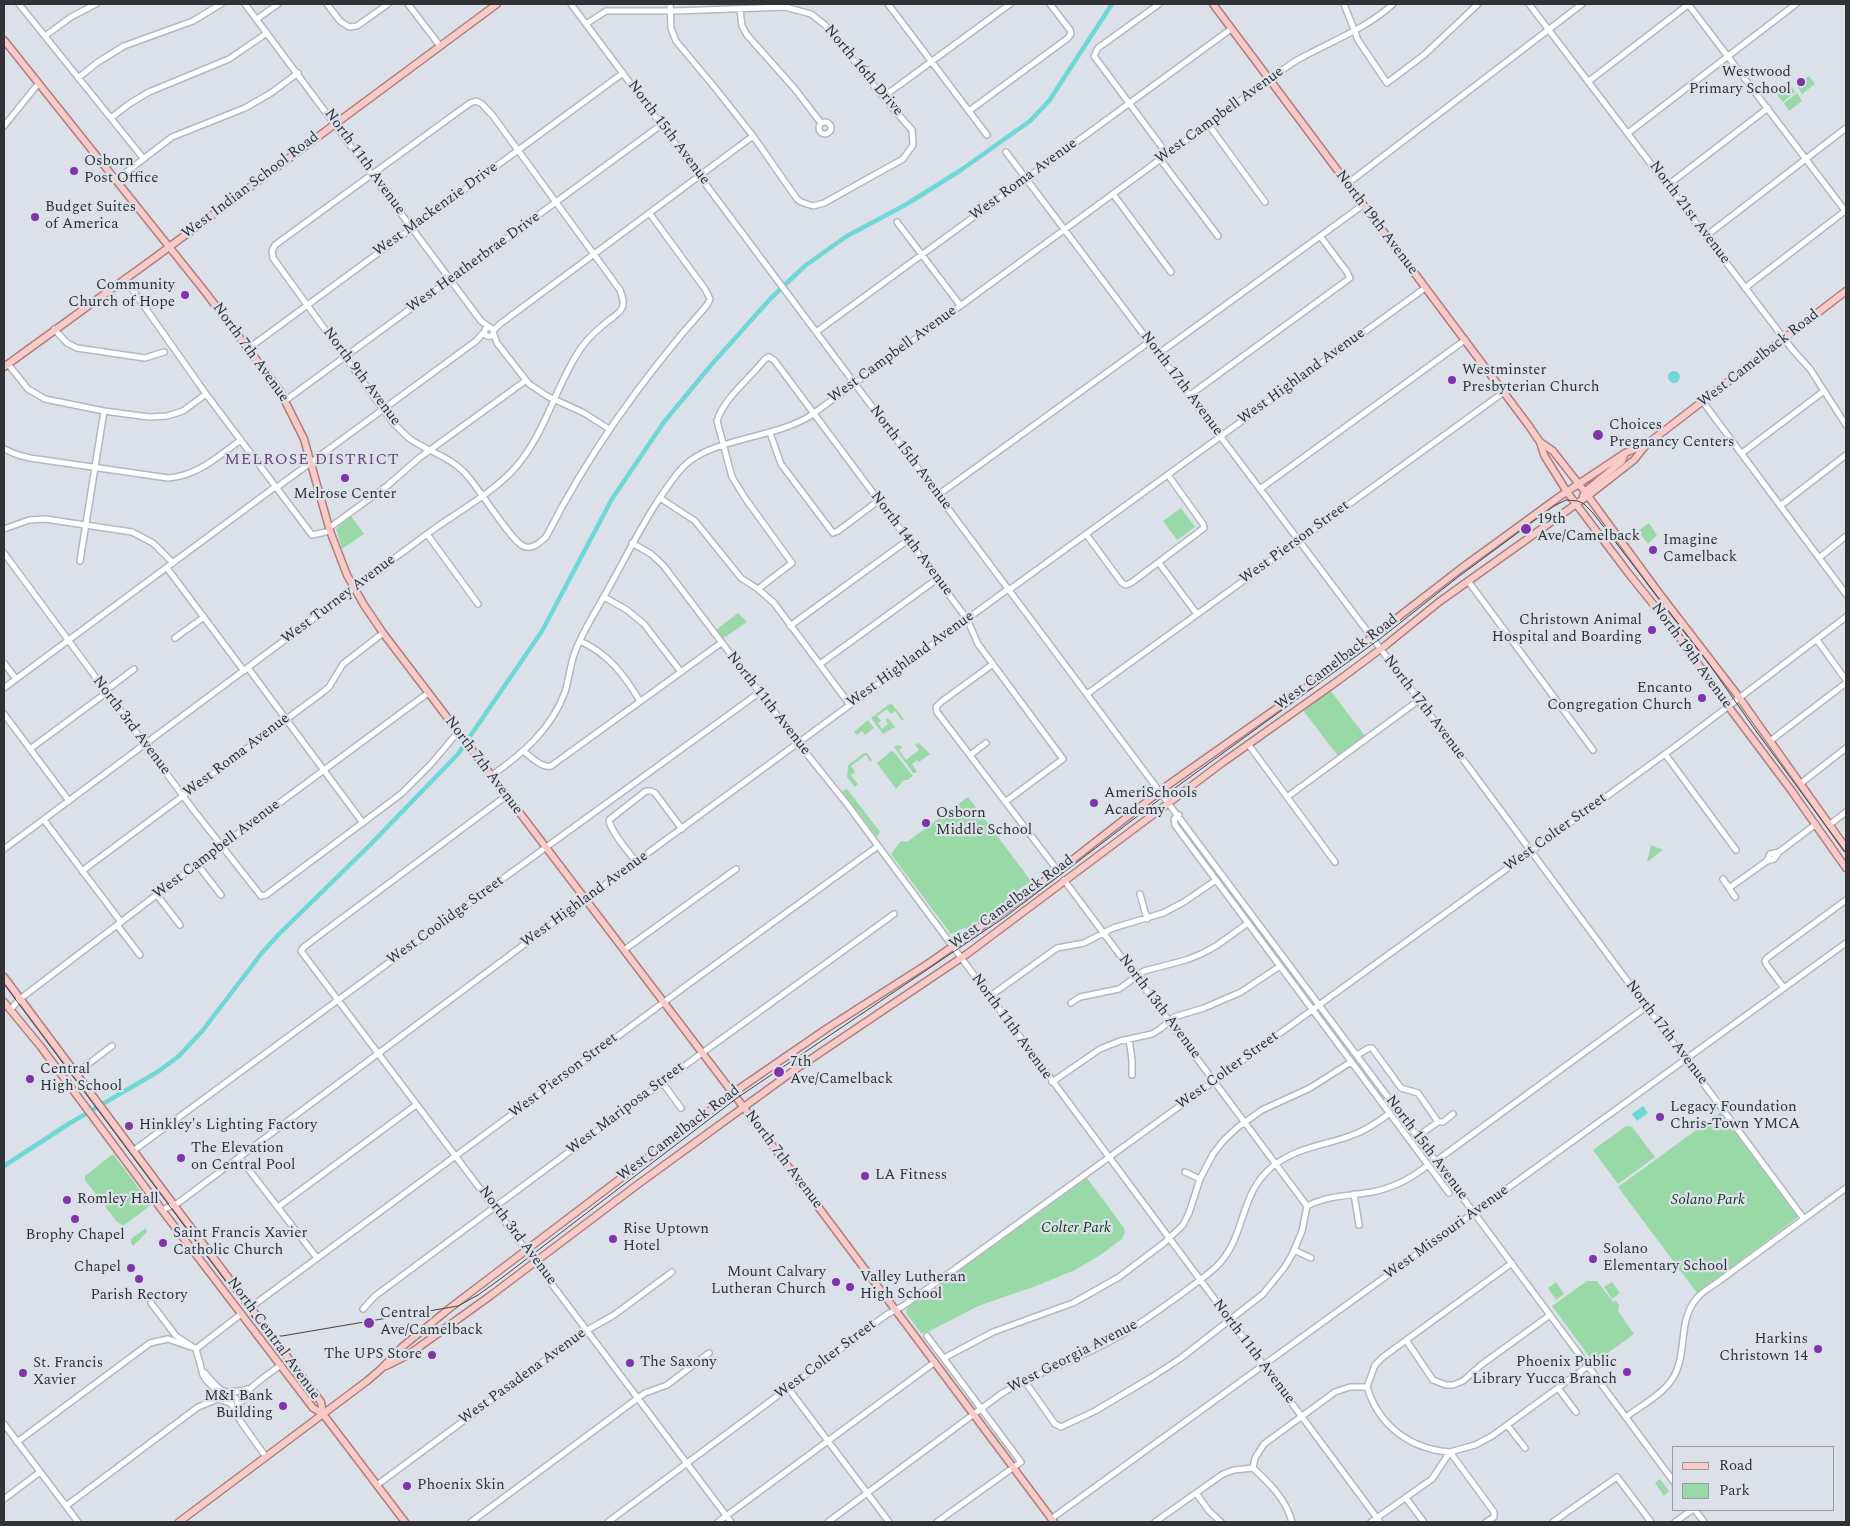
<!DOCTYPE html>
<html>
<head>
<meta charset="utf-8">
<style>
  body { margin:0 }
  #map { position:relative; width:1850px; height:1526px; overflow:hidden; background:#dce1e9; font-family:Spectral,serif }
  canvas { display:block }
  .frame { position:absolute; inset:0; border:5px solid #303235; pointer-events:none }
  .legend { position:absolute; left:1672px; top:1446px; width:162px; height:65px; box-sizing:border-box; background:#dce1e9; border:1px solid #979ba1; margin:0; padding:6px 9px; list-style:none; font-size:15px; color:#303235 }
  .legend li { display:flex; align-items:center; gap:10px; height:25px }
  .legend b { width:25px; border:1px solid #979ba1 }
</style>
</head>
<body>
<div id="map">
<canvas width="1850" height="1526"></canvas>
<div class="frame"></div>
<ul class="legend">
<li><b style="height:6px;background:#f8cbc8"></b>Road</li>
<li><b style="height:14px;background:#99d9a7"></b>Park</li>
</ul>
</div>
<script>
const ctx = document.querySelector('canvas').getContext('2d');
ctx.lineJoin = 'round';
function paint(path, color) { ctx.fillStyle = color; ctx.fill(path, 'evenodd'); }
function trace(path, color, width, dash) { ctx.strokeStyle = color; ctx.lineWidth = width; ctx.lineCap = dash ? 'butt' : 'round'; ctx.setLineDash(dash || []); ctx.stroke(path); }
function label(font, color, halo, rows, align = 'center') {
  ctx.font = font + ' Spectral,serif'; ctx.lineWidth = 4.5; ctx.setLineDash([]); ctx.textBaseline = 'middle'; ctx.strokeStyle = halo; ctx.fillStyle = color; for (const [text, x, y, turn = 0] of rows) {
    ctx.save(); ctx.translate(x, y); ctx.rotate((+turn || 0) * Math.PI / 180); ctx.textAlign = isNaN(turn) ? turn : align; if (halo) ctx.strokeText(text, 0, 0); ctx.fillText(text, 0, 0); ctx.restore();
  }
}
paint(new Path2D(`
  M1809,76L1815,84L1802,94L1797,86Z
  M1790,84L1795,92L1783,102L1777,95Z
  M1797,93L1802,101L1789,111L1784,103Z
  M1181,508L1195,527L1177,540L1163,521Z
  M351,516L364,534L342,549L336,529Z
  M1649,523L1657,535L1648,544L1638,531Z
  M738,613L747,622L722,639L716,630Z
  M1330,690L1365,736L1338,756L1302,709Z
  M891,703L904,719L902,721L895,711L891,714L887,709L877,716L881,721L878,723L882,729L888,724L886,720L888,718L895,727L883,734L871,718Z
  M868,720L874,728L865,735L862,731L857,735L854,732Z
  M919,743L930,754L919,762L917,760L912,764L917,772L913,773L894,747L897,745L903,747L899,750L906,760L919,750L915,745Z
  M891,751L894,752L913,776L908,780H904L896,789L877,763Z
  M864,753H867L872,760L870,762L866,755L851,766L855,772L851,775L858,784L855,787L847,777L848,765Z
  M847,789L880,832L877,837L842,791Z
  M968,797L1031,881L1018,890L1019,893L967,930L965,928L951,934L891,854L901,841L907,842Z
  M1651,845L1663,850L1647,862Z
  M1721,1112L1797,1215V1218L1697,1293L1618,1187Z
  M1626,1126L1632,1127L1655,1157L1618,1184L1593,1150Z
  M113,1154L151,1205L123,1226L117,1222L85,1180V1176Z
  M1087,1178L1124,1228L1125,1232L1122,1239L1099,1256L1075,1270L1036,1286L978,1306L928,1332L921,1333L906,1313L907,1307Z
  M146,1228L147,1232L133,1246L131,1243V1239Z
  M1587,1281H1597L1613,1302L1616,1301L1619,1305L1618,1311L1634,1334L1594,1363L1552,1306Z
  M1556,1282L1564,1294L1556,1300L1548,1288Z
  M1612,1282L1620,1293L1612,1299L1604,1287Z
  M1660,1479L1669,1491L1664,1496L1655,1483Z`), '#99d9a7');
paint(new Path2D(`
  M1668 377a6 6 0 1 1 12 0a6 6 0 1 1-12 0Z
  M1643,1106L1648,1113L1637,1121L1632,1114Z`), '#6fd7d8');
trace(new Path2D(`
  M4,1166L70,1123L159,1071L179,1056L203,1030L261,954L279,934L370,845L458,754L542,631L612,499L664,422L712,364L771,298L806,265L847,236L907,204L961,170L1030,121L1049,101L1112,4`), '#6fd7d8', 4.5);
const minor = new Path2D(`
  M19,4L143,158
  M245,4L481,321L489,327
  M327,4L340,21L349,27L357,26L388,4
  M408,4L440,46
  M571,4C939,496 1308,988 1674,1482
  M888,4L987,135
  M1159,4L1098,48L1094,56L1167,154
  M1344,4L1358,40L1387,83L1424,55L1478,4
  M1529,4L1792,349L1810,369L1846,425
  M1688,4L1846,212
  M740,10L742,26L747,35L795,89L821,123
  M257,19L278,4
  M586,24L606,11H675L785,7L811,14L825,25L883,97L912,130L913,145L903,159L824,203L813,206L801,202L797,199L753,136L716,89L676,41L671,28L670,4
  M45,36L71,17L96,4
  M78,78L98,62L124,46L193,21L221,4
  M1589,81L1689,4
  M883,97L1010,4
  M969,111L1068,38L1071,34L1070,30L1050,4
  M111,118L129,104L149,92L229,59L267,33
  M819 128a6 6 0 1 1 12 0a6 6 0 1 1-12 0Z
  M1208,124L1265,202
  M4,126L38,84
  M1628,133L1796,4
  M1006,152L1410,688L1804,1219
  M1160,159L1218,236
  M116,180L172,137L245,108L271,93L298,73
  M1347,184L1582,4
  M1668,185L1768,108
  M1113,194L1171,272
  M897,222L960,305
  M1706,236L1846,128
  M125,279L206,394L312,535L330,531
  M1745,288L1845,211
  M484.5 332a4.5 4.5 0 1 1 9 0a4.5 4.5 0 1 1-9 0Z
  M54,329L67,343L77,348L145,358L164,352
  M493,331L500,324L753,136
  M493,332L497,343L529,384L547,396L584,413L609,429
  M816,332L1231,29
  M249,348L623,73
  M1158,354L1363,205
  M769,357L774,360L967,619L978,644L1063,759L1005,802
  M8,364L28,389L45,399L104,411L149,417L167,416L183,411L206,394
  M1190,395L1350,278L1347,272L1320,236
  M286,400L661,125
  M1703,402L1846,594
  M770,433L781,464L833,533L838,531L878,501
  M4,449L18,455L30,458L168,478C198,476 218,456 241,440
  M1742,453L1824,391
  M276,488L476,341L484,332
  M1260,489L1465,340
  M938,495L1149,342
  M660,498L695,521L741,578L758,589L774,603L850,705
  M1780,506L1846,455
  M329,528L387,486L419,458L525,381
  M4,529L29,520L45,519L132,532L153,543L173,563
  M427,534L478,604
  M1086,534L1122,583L1126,585L1131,583L1204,528L1203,524L1168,475
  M632,543L651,554L663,565L798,743L847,804L1380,1522
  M4,553L192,808L261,896L266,895L401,794L431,764L458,732
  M1819,558L1846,536
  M80,561L104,411
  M1159,563L1197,614
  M167,568L244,671
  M1468,581L1593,750
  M758,589L792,563L745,498L732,477L717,421C723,399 751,377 765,359L769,357
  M1009,590L1425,288
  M604,597L627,610L644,624L681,672
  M790,626L908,540
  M175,638L204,617
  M1817,640L1846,680
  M580,641C609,654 624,675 640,701
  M4,663L16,679
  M820,664L937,579
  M993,664L941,702L936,707L937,712L1058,871
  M248,668L363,823
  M4,688L275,487
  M105,691L134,669
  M1087,694L1504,392
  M4,714L69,801
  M1770,741L1846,683
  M1248,744L1335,862
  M30,749L106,693
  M524,752C532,757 541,768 551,766L721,643
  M1665,754L1736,850
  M970,755L986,743
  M491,776C522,754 551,730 565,692C569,679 570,665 575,652C582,633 593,616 603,598C622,565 638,531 659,499C667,488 674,476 684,466C712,438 773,439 810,416L1263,84C1276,76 1287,65 1301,58C1332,41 1367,28 1393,4
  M1800,784L1846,748
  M506,796L317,937L304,947L301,951L731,1522
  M1287,797L1419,700
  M1179,815L1174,819L1175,825L1449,1193
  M44,820L121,922
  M1829,825L1846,812
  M4,849L427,534C454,514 493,493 515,468C546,433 555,386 581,348C588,338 598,329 608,321C613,317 619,314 622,308C625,302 622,296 620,290L493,116L482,104L476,101L470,103L275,245L272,251L273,258L393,423C399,428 404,434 410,439C427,451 448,456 463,471C477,484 510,540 523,546C532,550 539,543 546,537C589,452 644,376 707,305L710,299L705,289L650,214
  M1767,861L1770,854L1779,852
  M636,862C629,852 610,831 609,820L646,791H651L655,793L682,829
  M197,864L221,895
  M82,871L323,692L329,687L343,664L383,633
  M1723,879L1735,897
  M1064,880L1307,1206
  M1729,888L1767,861L1774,859L1779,852L1816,824
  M1140,894L1147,919
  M157,895L180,925
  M117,925L140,955
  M624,950L736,869
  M1784,988L1766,964L1765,961L1767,958L1846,900
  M989,997L1057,948L1084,943L1113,928L1163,913L1184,902L1216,880
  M1071,1003L1080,997L1119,989L1144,971L1186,960L1201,954L1216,946L1248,923
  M10,1010L20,999L197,864L428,693
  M1129,1039L1132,1060V1075
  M1357,1055L1369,1048H1372L1401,1088L1418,1093L1438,1122L1418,1136
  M75,1074L112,1046
  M662,1082L681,1108
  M1052,1082L1100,1049L1120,1041L1152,1034L1160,1029L1174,1017L1204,1008L1241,992L1280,966
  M1438,1122H1443L1453,1114
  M133,1151L501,880L760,692
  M239,1157L317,1258
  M1436,1161L1646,1007
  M1185,1172L1200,1179
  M1354,1194L1359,1225
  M1307,1206C1328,1195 1350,1196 1372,1192C1393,1188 1412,1178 1428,1165
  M278,1207L416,1105
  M162,1210L178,1203L577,905L1008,589
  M1294,1250L1311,1258
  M151,1303L176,1336L196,1349L203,1375L207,1381L233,1406L241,1422L266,1457
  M251,1307L698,977L878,846
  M363,1309L375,1296L702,1053L894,914
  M927,1336L1021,1462L937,1522
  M1406,1340L1433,1380L1446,1385H1453L1463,1381L1481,1365L1550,1315
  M196,1349L241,1314
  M944,1358L993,1332L1073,1303L1119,1277L1164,1243L1183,1225L1189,1213L1200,1179L1213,1154L1224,1140L1238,1127L1262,1110L1310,1088L1351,1062
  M205,1373C221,1393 223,1395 248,1389
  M1024,1380L1055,1424L1061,1427L1095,1411L1152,1377L1181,1358L1263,1294L1284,1268L1292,1255L1302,1231L1307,1206
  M1367,1387C1379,1426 1410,1449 1450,1452L1494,1512V1517L1486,1522
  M1367,1387L1375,1365L1383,1357L1512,1263
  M788,1388L889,1522
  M1558,1388L1576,1412
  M231,1393L236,1399L239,1407
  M239,1413C239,1391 265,1377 281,1365
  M1626,1417C1642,1405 1662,1395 1673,1378C1688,1353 1677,1321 1697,1298C1702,1292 1709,1288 1715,1284L1846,1188
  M4,1424L78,1522
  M1507,1425L1525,1448
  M17,1442L150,1343L168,1339L191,1347
  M1253,1468L1255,1458L1264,1444L1335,1392L1350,1387H1367
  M1253,1468C1270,1484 1286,1499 1292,1522
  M377,1485L582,1333L614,1315L672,1272
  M1196,1493L1209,1511L1221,1522
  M1406,1498L1423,1521
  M4,1499L40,1472
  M66,1506L198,1407L218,1399L230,1403
  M1695,1510L1704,1522
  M1051,1519L1846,943
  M471,1522L638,1398L645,1393L667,1385L709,1353
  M608,1522L886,1315L903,1306L955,1269L1676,746L1846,617
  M718,1522L935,1362
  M828,1522L1001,1394C1032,1375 1065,1364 1097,1348C1127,1334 1153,1314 1180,1295C1192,1286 1205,1277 1216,1267C1247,1237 1238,1194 1273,1166C1298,1147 1322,1146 1350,1136C1365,1131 1377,1123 1390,1113
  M1155,1522L1223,1474L1234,1470L1253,1468
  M1371,1522L1432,1479L1450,1452L1475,1445L1492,1436L1588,1366
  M1553,1522L1617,1477L1651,1522
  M1675,1522L1692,1510`);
const major = new Path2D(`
  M1213,4L1529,426L1540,442L1544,455L1567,492L1629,574L1674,630L1725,702L1791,790L1846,868
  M4,40L206,293L280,391L304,439L330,531L347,575L364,605L383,633L748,1113L1054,1522
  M4,367L157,256L497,4
  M1540,442L1553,451L1585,492L1659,593L1736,693L1846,848
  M1583,496L1587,490L1622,461L1625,453
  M4,977L321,1402L323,1414
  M4,1002L41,1047L162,1210L313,1408L323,1414L405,1522
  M386,1366L408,1355L490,1296L637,1185L796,1069L967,954L1222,763L1339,680L1386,645L1439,602L1593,492L1634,460L1646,445
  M179,1522L367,1381L381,1369L402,1347L450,1308L733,1093L826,1029L929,963L1002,912L1058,871L1168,785L1314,682L1459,570L1559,497L1625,453L1647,444L1846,291`);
trace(minor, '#b3b8c0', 8);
trace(major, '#af7f7c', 9);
trace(minor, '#fff', 5);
trace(major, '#f8cbc8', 6);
trace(new Path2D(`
  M4,984L259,1326C265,1333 273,1336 282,1336L458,1306L478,1295L503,1277L737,1098L1005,917L1164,796L1381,638L1458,577L1554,506L1566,500L1578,501L1584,504L1593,513L1707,661L1756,731L1846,853`), '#424448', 1);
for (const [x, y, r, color] of [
  [1801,82,5,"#7e35a7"],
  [74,171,5,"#7e35a7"],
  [35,217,5,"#7e35a7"],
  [185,295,5,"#7e35a7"],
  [1452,380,5,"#7e35a7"],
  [1598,435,6,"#7e35a7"],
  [345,478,5,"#7e35a7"],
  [1526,529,6,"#7e35a7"],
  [1653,550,5,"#7e35a7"],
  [1652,630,5,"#7e35a7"],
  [1702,698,5,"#7e35a7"],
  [1094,803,5,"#7e35a7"],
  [926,823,5,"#7e35a7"],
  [779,1072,6,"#7e35a7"],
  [30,1079,5,"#7e35a7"],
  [1660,1117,5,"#7e35a7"],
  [129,1126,5,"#7e35a7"],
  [181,1158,5,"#7e35a7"],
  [865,1176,5,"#7e35a7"],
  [67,1200,5,"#7e35a7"],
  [75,1219,5,"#7e35a7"],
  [613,1239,5,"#7e35a7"],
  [163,1243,5,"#7e35a7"],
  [1593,1259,5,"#7e35a7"],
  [131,1268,5,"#7e35a7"],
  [139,1279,5,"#7e35a7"],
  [836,1282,5,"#7e35a7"],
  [850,1287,5,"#7e35a7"],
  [369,1323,6,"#7e35a7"],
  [1818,1349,5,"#7e35a7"],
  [432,1355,5,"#7e35a7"],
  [630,1363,5,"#7e35a7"],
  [1627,1372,5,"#7e35a7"],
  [23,1373,5,"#7e35a7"],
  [283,1406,5,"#7e35a7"],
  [407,1486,5,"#7e35a7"]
]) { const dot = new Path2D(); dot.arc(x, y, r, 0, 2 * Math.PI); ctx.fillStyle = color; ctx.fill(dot); trace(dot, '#dce1e9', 2); }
label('15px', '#303235', '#dce1e9', [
  ["North 16th Drive",863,71,50],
  ["West Campbell Avenue",1220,116,-36],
  ["North 15th Avenue",668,133,53],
  ["North 11th Avenue",364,162,54],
  ["West Roma Avenue",1024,180,-36],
  ["West Indian School Road",251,186,-37],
  ["West Mackenzie Drive",436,210,-36],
  ["North 21st Avenue",1689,213,53],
  ["North 19th Avenue",1376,223,53],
  ["West Heatherbrae Drive",474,263,-36],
  ["North 7th Avenue",250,353,54],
  ["West Campbell Avenue",893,355,-36],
  ["West Camelback Road",1759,359,-38],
  ["North 9th Avenue",361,377,53],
  ["West Highland Avenue",1302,377,-36],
  ["North 17th Avenue",1181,384,53],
  ["North 15th Avenue",910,458,53],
  ["West Pierson Street",1295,543,-36],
  ["North 14th Avenue",911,544,53],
  ["West Turney Avenue",339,600,-37],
  ["North 19th Avenue",1691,656,54],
  ["West Highland Avenue",911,660,-36],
  ["West Camelback Road",1337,663,-37],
  ["North 11th Avenue",768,704,52],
  ["North 17th Avenue",1424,708,53],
  ["North 3rd Avenue",131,726,53],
  ["West Roma Avenue",237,756,-37],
  ["North 7th Avenue",483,766,53],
  ["West Colter Street",1556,833,-36],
  ["West Campbell Avenue",217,850,-37],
  ["West Highland Avenue",585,900,-36],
  ["West Camelback Road",1012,903,-36],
  ["West Coolidge Street",446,921,-36],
  ["North 13th Avenue",1159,1007,53],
  ["North 11th Avenue",1011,1027,54],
  ["North 17th Avenue",1666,1033,53],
  ["West Colter Street",1228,1071,-36],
  ["West Pierson Street",564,1076,-37],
  ["West Mariposa Street",626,1109,-37],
  ["West Camelback Road",679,1134,-37],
  ["North 15th Avenue",1426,1148,53],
  ["North 7th Avenue",783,1160,53],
  ["West Missouri Avenue",1447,1233,-36],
  ["North 3rd Avenue",517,1236,53],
  ["North Central Avenue",273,1339,54],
  ["North 11th Avenue",1253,1352,53],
  ["West Georgia Avenue",1073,1357,-27],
  ["West Colter Street",826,1360,-37],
  ["West Pasadena Avenue",523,1377,-36]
]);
label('15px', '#303235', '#dce1e9', [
  ["Westwood",1791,73,"right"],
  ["Primary School",1791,90,"right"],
  ["Osborn",84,162],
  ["Post Office",84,179],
  ["Budget Suites",45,208],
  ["of America",45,225],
  ["Community",175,286,"right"],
  ["Church of Hope",175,303,"right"],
  ["Westminster",1462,371],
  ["Presbyterian Church",1462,388],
  ["Choices",1609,426],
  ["Pregnancy Centers",1609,443],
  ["Melrose Center",345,495,"center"],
  ["19th",1537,520],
  ["Ave/Camelback",1537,537],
  ["Imagine",1663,541],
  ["Camelback",1663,558],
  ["Christown Animal",1642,621,"right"],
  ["Hospital and Boarding",1642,638,"right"],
  ["Encanto",1692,689,"right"],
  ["Congregation Church",1692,706,"right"],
  ["AmeriSchools",1104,794],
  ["Academy",1104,811],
  ["Osborn",936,814],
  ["Middle School",936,831],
  ["7th",790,1063],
  ["Ave/Camelback",790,1080],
  ["Central",40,1070],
  ["High School",40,1087],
  ["Legacy Foundation",1670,1108],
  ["Chris-Town YMCA",1670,1125],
  ["Hinkley's Lighting Factory",139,1126],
  ["The Elevation",191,1149],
  ["on Central Pool",191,1166],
  ["LA Fitness",875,1176],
  ["Romley Hall",77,1200],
  ["Rise Uptown",623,1230],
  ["Hotel",623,1247],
  ["Saint Francis Xavier",173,1234],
  ["Catholic Church",173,1251],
  ["Brophy Chapel",75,1236,"center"],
  ["Solano",1603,1250],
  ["Elementary School",1603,1267],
  ["Chapel",121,1268,"right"],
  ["Mount Calvary",826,1273,"right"],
  ["Lutheran Church",826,1290,"right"],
  ["Valley Lutheran",860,1278],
  ["High School",860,1295],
  ["Parish Rectory",139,1296,"center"],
  ["Central",380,1314],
  ["Ave/Camelback",380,1331],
  ["Harkins",1808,1340,"right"],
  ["Christown 14",1808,1357,"right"],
  ["The UPS Store",422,1355,"right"],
  ["The Saxony",640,1363],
  ["Phoenix Public",1617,1363,"right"],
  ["Library Yucca Branch",1617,1380,"right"],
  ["St. Francis",33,1364],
  ["Xavier",33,1381],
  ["M&I Bank",273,1397,"right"],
  ["Building",273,1414,"right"],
  ["Phoenix Skin",417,1486]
], 'left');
label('italic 15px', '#104020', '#dce1e9', [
  ["Solano Park",1708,1201],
  ["Colter Park",1076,1229]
]);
ctx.letterSpacing = '1px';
label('16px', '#67437d', '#dce1e9', [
  ["MELROSE DISTRICT",312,461]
]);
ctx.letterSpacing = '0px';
</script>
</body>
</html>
